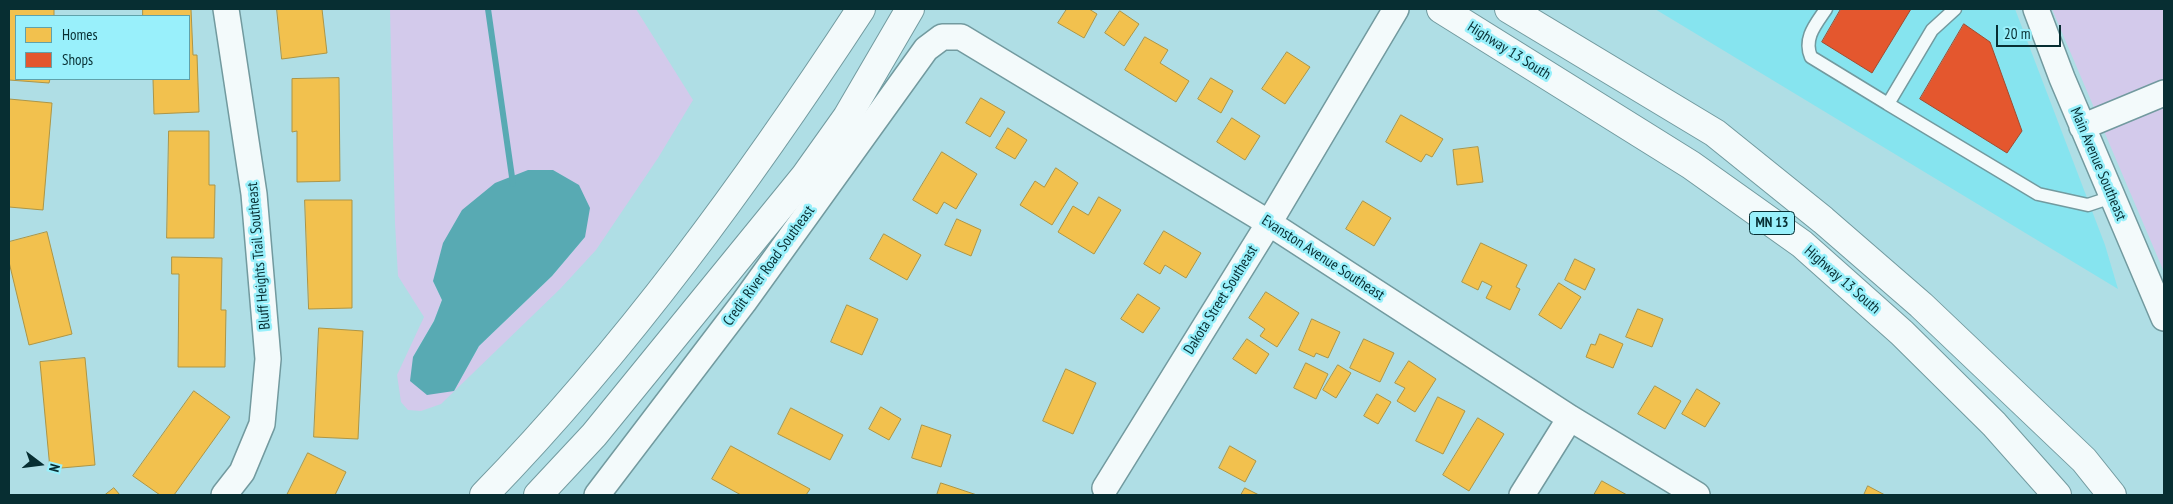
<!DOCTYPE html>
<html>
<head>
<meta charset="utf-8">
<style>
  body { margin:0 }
  #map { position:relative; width:2173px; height:504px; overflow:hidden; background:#afdee5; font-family:"PT Sans Narrow",sans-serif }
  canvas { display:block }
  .frame { position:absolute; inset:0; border:10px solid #072e32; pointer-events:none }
  .legend { position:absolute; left:15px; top:15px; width:175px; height:65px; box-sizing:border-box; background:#99f0fb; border:1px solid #5fa2ab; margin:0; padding:6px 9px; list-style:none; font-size:15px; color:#072e32 }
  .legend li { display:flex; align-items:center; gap:10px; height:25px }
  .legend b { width:25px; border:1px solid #5fa2ab }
  .north { position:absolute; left:15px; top:439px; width:50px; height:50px; -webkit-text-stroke:4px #99f0fb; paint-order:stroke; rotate:105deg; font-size:14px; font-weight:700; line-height:20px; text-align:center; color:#072e32 }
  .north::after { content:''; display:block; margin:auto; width:18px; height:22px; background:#072e32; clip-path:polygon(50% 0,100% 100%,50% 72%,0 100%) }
  .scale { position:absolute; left:1996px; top:25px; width:65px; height:22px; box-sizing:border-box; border:2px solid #072e32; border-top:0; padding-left:6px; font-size:15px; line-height:18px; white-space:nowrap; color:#072e32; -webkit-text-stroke:4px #99f0fb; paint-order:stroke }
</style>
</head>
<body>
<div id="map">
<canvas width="2173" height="504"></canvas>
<div class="frame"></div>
<ul class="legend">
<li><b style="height:14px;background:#f2c14e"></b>Homes</li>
<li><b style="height:14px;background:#e4572e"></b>Shops</li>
</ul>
<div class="north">N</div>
<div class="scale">20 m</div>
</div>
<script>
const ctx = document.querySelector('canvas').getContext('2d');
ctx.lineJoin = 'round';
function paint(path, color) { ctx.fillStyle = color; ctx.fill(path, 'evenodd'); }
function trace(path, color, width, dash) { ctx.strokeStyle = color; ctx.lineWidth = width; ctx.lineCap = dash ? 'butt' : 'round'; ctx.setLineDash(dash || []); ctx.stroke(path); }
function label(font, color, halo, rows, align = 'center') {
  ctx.font = font + ' "PT Sans Narrow",sans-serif'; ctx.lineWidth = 5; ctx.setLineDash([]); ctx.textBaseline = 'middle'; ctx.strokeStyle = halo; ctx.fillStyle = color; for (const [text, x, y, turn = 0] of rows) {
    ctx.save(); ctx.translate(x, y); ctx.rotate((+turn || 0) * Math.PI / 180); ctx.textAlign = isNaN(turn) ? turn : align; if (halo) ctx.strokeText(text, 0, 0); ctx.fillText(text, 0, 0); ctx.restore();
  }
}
paint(new Path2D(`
  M1655,9H2015L2105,245L2118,289Z`), '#86e4ef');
paint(new Path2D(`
  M390,9H636L693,100L658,158L596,250L560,289L441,404L421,411L408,410L401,402L397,375L424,317L398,276L395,223ZM585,237L552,276L479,346L454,391L413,357L434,321L442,300L433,281Z
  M2052,9H2164V272Z`), '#d3caeb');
paint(new Path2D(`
  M528,170H553L579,185L590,208L585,237L552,276L479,346L454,391L427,395L410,381L413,357L434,321L442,300L433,281L443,243L462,210L495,183Z`), '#58aab3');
const homes = new Path2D(`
  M9,9H54V16H16V79H50L49,83L9,80Z
  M143,9H191L193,55H197L199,112L154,114L153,79H189V16H143Z
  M277,9H322L327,53L282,59Z
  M1067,9H1089L1097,14L1084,38L1058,23Z
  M1120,11L1139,24L1124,46L1105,33Z
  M1145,37L1168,50L1160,63L1189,81L1176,102L1125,70Z
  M1287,52L1310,67L1285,104L1262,89Z
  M339,78L340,181L297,182V131L292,132V79Z
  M1211,78L1233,91L1221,113L1198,99Z
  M981,98L1005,112L990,137L966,123Z
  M9,99L52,103L43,210L9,207Z
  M1401,115L1443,139L1432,157L1426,154L1421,162L1386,142Z
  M1232,118L1260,136L1245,160L1217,142Z
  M1008,128L1027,140L1015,159L996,148Z
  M169,131H209V185H215L214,238H167Z
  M1478,147L1483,182L1457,185L1453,150Z
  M942,152L977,174L956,209L944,202L937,214L913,200Z
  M1056,168L1078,183L1052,225L1020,205L1035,181L1044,187Z
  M1099,197L1121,210L1094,254L1058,232L1073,206L1088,215Z
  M305,200H352V308L309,309Z
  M1363,201L1391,218L1374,246L1346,229Z
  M957,219L981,230L971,256L945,245Z
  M1164,231L1201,253L1186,278L1165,265L1160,274L1144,264Z
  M47,232L72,334L29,345L9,262V242Z
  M884,234L921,255L907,280L870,259Z
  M1481,243L1527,265L1516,287L1520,289L1510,310L1486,298L1492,286L1482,281L1478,290L1462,282Z
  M172,257L222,258L221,310H226L225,367H178L179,274H172Z
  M1575,259L1595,269L1585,290L1565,280Z
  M1559,283L1581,297L1561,329L1539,315Z
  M1266,292L1299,313L1277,347L1260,336L1265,329L1249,318Z
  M1138,294L1160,308L1143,333L1121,319Z
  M847,305L878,319L862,355L831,342Z
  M1638,309L1663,319L1652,347L1626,337Z
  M1312,319L1340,332L1328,358L1316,353L1314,357L1299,350Z
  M319,328L363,331L358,439L314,437Z
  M1600,334L1623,344L1613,368L1586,357L1591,344L1595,345Z
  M1247,339L1269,354L1256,374L1233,359Z
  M1364,339L1394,353L1380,382L1350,368Z
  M85,358L95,465L50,469L40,362Z
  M1409,361L1436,379L1415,412L1397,401L1405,388L1395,383Z
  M1306,363L1328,374L1316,399L1294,388Z
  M1338,365L1351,373L1336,398L1323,390Z
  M1066,369L1096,383L1073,434L1043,421Z
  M1655,386L1681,401L1665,429L1638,414Z
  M1697,389L1720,403L1705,427L1682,414Z
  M194,391L230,417L174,495H160L133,476Z
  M1377,394L1391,402L1378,424L1364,416Z
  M1438,397L1465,411L1443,454L1416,441Z
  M881,407L901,419L889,440L869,429Z
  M791,408L843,435L830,460L778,434Z
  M1478,418L1504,434L1469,491L1443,475Z
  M922,425L951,435L941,467L912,458Z
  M731,446L810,489L806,495H741L712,479Z
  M1230,446L1256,461L1245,482L1219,468Z
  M308,453L346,472L335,495H287Z
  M1602,481L1627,495H1594Z
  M941,483L977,495H937Z
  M1868,486L1885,495H1864Z
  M114,488L120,495H105Z
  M1245,488L1259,495H1241Z`);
paint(homes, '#f2c14e');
trace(homes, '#ac9546', 1);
const shops = new Path2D(`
  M1841,9H1911L1872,73L1822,42Z
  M1964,24L1990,42L2022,131L2007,153L1920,99Z`);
paint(shops, '#e4572e');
trace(shops, '#a24b2f', 1);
trace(new Path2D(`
  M488,9L513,184`), '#58aab3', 6);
const lane = new Path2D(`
  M1826,9C1816,24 1803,38 1811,57L1888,104L1932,30L1955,9
  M1888,104L2038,194L2088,205L2112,197`);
const street = new Path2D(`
  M2036,9L2062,78L2164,318
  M2082,127L2164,93
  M1105,488L1269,223L1396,9
  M224,495L242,472L262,424L268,359L254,194L226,9
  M597,495L744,302L926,49L942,37H961L1269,223L1570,418L1697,495
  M1522,495L1570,418`);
const secondary = new Path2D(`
  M484,495C627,348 749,180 861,9
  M538,495L594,435L805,176L847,117L910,9`);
const primary = new Path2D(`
  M1441,9L1691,165L1802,244L1902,333L1994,424L2057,495
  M1509,9L1715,133L1823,220L1921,305L2084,460L2112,495`);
trace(lane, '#729a9f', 15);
trace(street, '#729a9f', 28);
trace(secondary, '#729a9f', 30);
trace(primary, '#729a9f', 30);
trace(lane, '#f3fafb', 12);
trace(street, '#f3fafb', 25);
trace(secondary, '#f3fafb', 28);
trace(primary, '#f3fafb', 28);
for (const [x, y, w] of [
  [1772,223,45]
]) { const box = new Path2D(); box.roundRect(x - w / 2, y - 11.5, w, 23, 4); ctx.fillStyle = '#99f0fb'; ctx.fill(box); trace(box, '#072e32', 1); }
label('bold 14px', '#072e32', null, [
  ["MN 13",1772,223]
]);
label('15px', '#072e32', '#99f0fb', [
  ["Highway 13 South",1509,51,32],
  ["Main Avenue Southeast",2098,164,67],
  ["Bluff Heights Trail Southeast",259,256,-95],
  ["Evanston Avenue Southeast",1323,258,33],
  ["Credit River Road Southeast",769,266,-54],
  ["Highway 13 South",1842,280,41],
  ["Dakota Street Southeast",1221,300,-58]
]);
</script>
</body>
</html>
